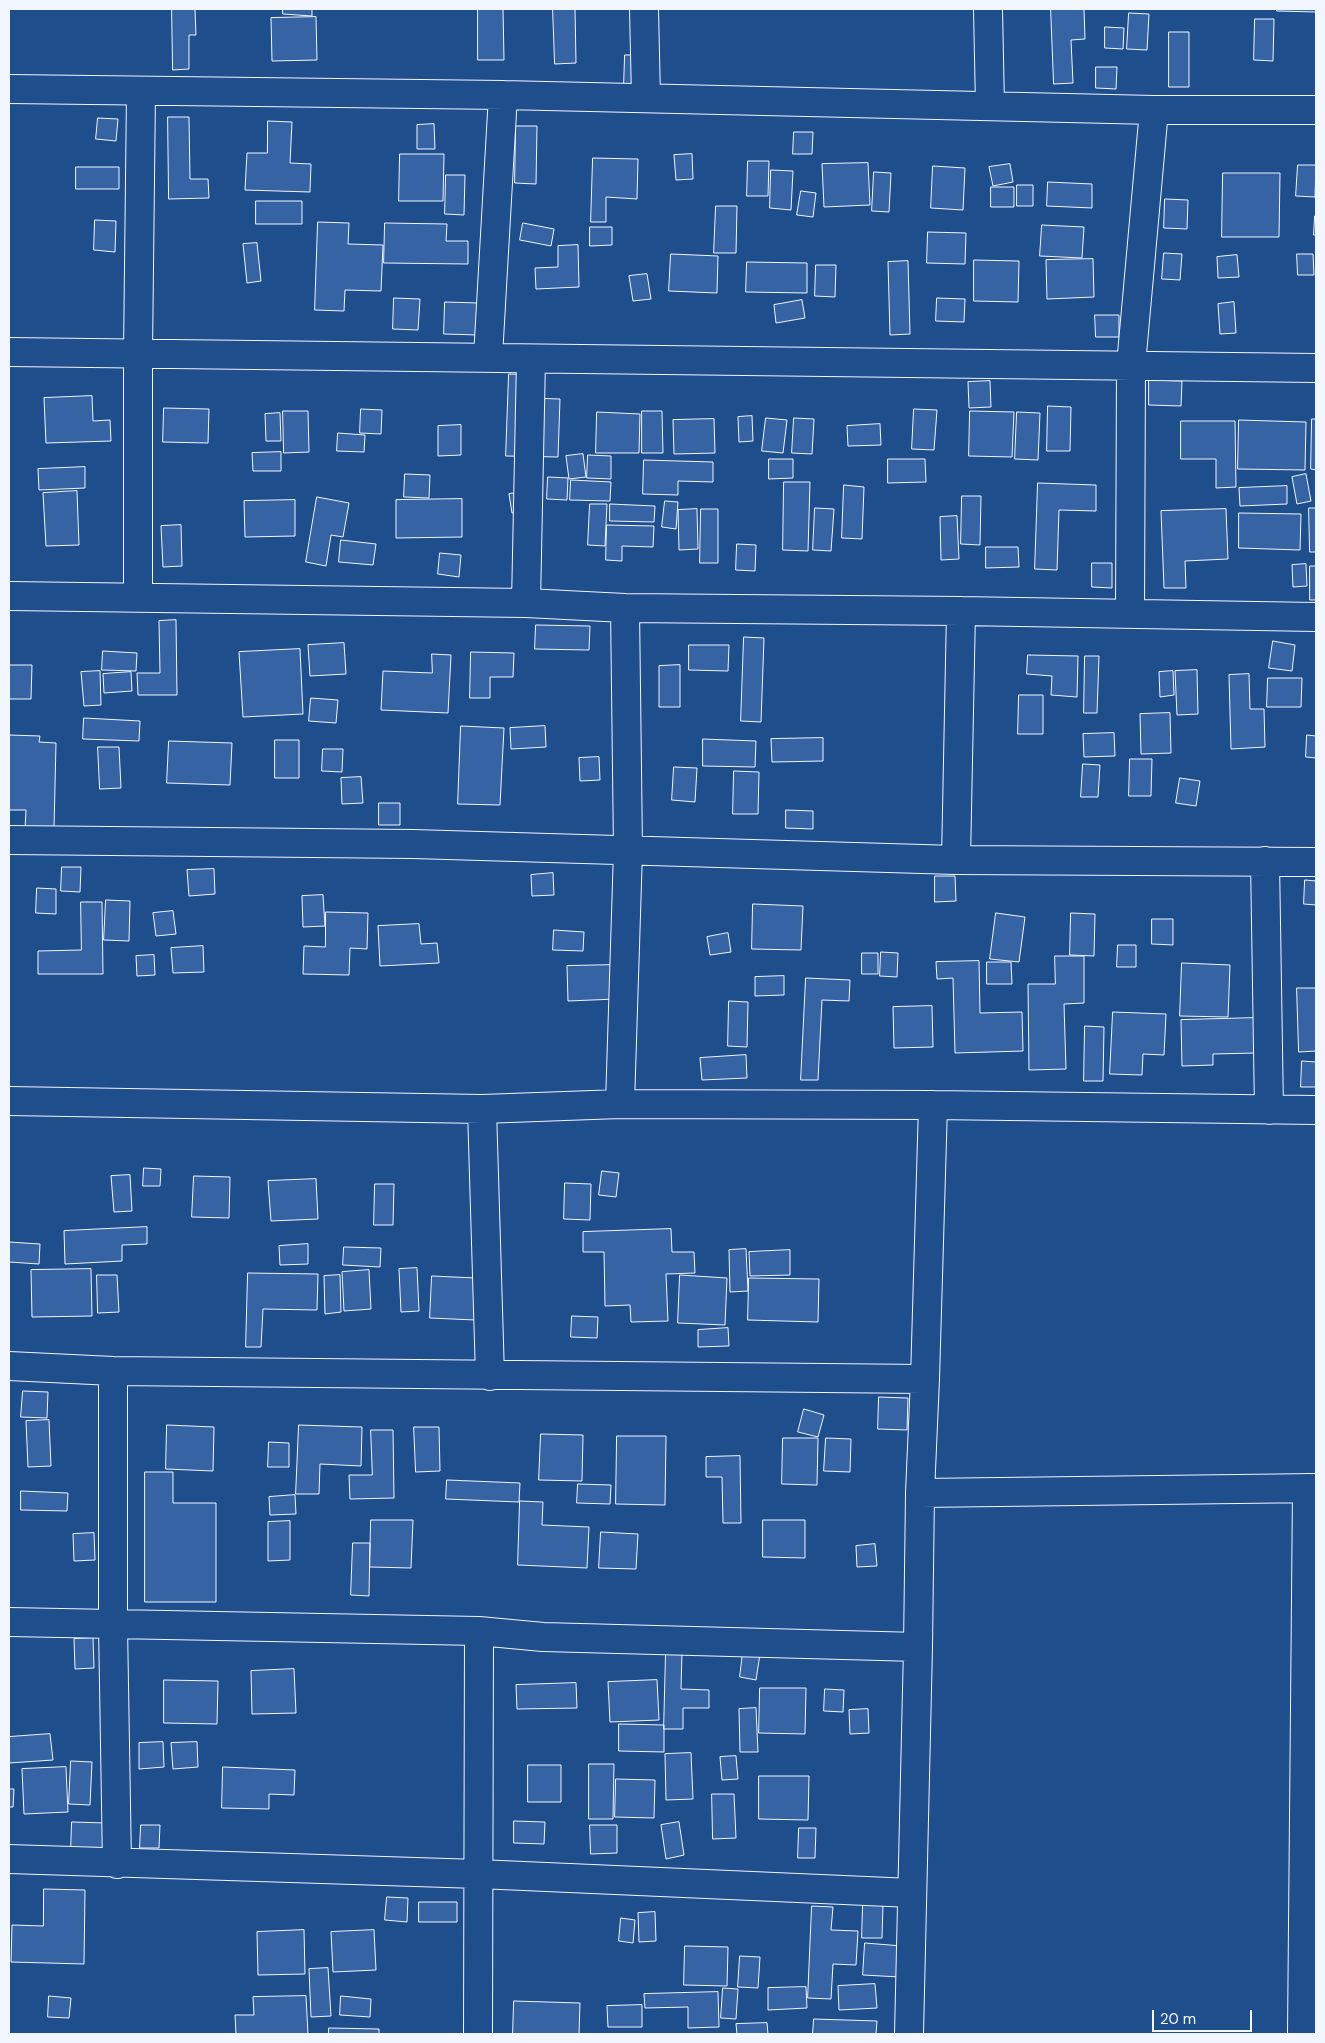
<!DOCTYPE html>
<html>
<head>
<meta charset="utf-8">
<style>
  body { margin:0 }
  #map { position:relative; width:1325px; height:2043px; overflow:hidden; background:#1f4e8c; font-family:"DM Sans",sans-serif }
  canvas { display:block }
  .frame { position:absolute; inset:0; border:10px solid #f2f6ff; pointer-events:none }
  .scale { position:absolute; left:1152px; top:2010px; width:100px; height:22px; box-sizing:border-box; border:2px solid #f2f6ff; border-top:0; padding-left:6px; font-size:15px; line-height:18px; white-space:nowrap; color:#f2f6ff; -webkit-text-stroke:4px #1f4e8c; paint-order:stroke }
</style>
</head>
<body>
<div id="map">
<canvas width="1325" height="2043"></canvas>
<div class="frame"></div>
<div class="scale">20 m</div>
</div>
<script>
const ctx = document.querySelector('canvas').getContext('2d');
ctx.lineJoin = 'round';
function paint(path, color) { ctx.fillStyle = color; ctx.fill(path, 'evenodd'); }
function trace(path, color, width, dash) { ctx.strokeStyle = color; ctx.lineWidth = width; ctx.lineCap = dash ? 'butt' : 'round'; ctx.setLineDash(dash || []); ctx.stroke(path); }
const building = new Path2D(`
  M172,9H195L196,35H189V69L173,70Z
  M283,9H312V16L283,14Z
  M478,9H503L504,60H478Z
  M553,9H575L576,63L555,64Z
  M1051,9H1084L1085,39L1071,40L1073,83L1054,84Z
  M1277,9H1316V12L1277,11Z
  M1129,13L1149,14L1147,50L1127,49Z
  M316,17L317,60L272,61L271,18Z
  M1255,19H1274L1273,61L1254,60Z
  M1105,27L1124,28L1123,49L1105,48Z
  M1169,32H1189V87H1169Z
  M625,55H638L637,85H624Z
  M1096,67H1117L1116,89L1096,88Z
  M168,117H189L190,179H208L209,198L169,199Z
  M98,118L118,119L116,141L96,139Z
  M268,121L292,122L290,163L311,164L310,192L245,190L247,153H267Z
  M434,124L435,149H417V125Z
  M516,126H537L536,184L515,183Z
  M794,132H813L812,154H793Z
  M400,154H444L443,201H399Z
  M692,154L693,179L676,180L674,155Z
  M593,158L638,159L637,199L606,197V222H591Z
  M748,161H769L768,196H747Z
  M868,163L870,205L824,207L822,164Z
  M1010,164L1013,182L993,186L989,167Z
  M1298,165H1316L1315,197L1296,196Z
  M933,166L965,168L963,210L931,208Z
  M76,167H119V189H76Z
  M771,170L793,171L791,210L770,208Z
  M874,172L891,173L889,212L872,211Z
  M1223,173H1280L1279,237H1222Z
  M446,175H465L464,215L445,214Z
  M1048,182L1092,184V208L1047,206Z
  M1017,185H1033V206H1017Z
  M991,187H1014V207H991Z
  M801,191L816,193L813,217L797,215Z
  M1165,199L1188,200L1187,229L1164,228Z
  M256,201H302V224H256Z
  M716,206H737L736,253H714Z
  M1315,216H1316V235H1314Z
  M95,220L116,221L115,252L94,250Z
  M318,222L349,223L348,244L383,245L381,291L345,290L344,311L315,310Z
  M385,223L447,224L446,241H468V264L384,263Z
  M523,223L554,229L551,246L520,240Z
  M1042,225L1084,227L1082,258L1040,256Z
  M590,227H612V245L590,246Z
  M928,232L966,233L965,264L927,263Z
  M257,243L261,281L247,283L243,244Z
  M578,245L579,287L536,289L535,268L558,267V246Z
  M1164,253L1182,254L1180,280L1162,279Z
  M671,254L718,256L717,293L669,291Z
  M1297,254H1313L1314,275H1298Z
  M1237,255L1239,277L1218,278L1217,257Z
  M1093,259L1094,297L1047,299L1046,260Z
  M974,260L1019,261L1018,302L974,301Z
  M908,261L910,334L890,335L888,262Z
  M747,262L807,263V293L746,292Z
  M816,265H836L835,297L815,296Z
  M647,274L651,299L633,301L629,276Z
  M394,298L420,299L418,330L393,329Z
  M937,298L965,299L964,322L936,321Z
  M802,300L805,318L776,323L774,305Z
  M445,302L479,303V335L444,334Z
  M1234,302L1236,333L1220,334L1218,304Z
  M1095,315H1119V337H1096Z
  M509,374L530,375V398L560,399L558,457L506,456Z
  M1149,380L1182,381L1181,406L1149,405Z
  M990,381L991,407L969,408L968,382Z
  M92,396L93,421L110,420L111,441L46,443L44,398Z
  M1048,406L1071,407L1070,451H1047Z
  M164,408L209,409L208,443L163,442Z
  M361,409L382,410L381,434L360,433Z
  M914,409L937,410L934,450L912,449Z
  M283,411H308L309,452L284,453Z
  M642,411H662L663,453H642Z
  M970,411L1014,412L1012,457L969,456Z
  M597,412L640,414L639,453H596Z
  M1017,412L1040,413L1038,460L1015,459Z
  M280,413L281,441H266L265,414Z
  M752,416L753,441L739,442L738,417Z
  M766,418L787,420L783,453L762,451Z
  M794,418L814,419L812,454L792,453Z
  M714,419L715,453L674,454L673,420Z
  M1312,419H1316V470L1311,469Z
  M1239,420L1306,422L1305,470L1238,469Z
  M1181,421H1235L1236,487L1216,488V459H1181Z
  M880,424L881,445L848,446L847,426Z
  M461,425V455L438,456V426Z
  M338,433L365,435L364,452L337,451Z
  M281,452V471H253L252,453Z
  M583,454L586,477L569,479L566,456Z
  M588,455L611,456V479L587,478Z
  M769,459H793V478L769,479Z
  M888,459H925L926,482L888,483Z
  M644,460L713,462V482L678,481V495L643,494Z
  M85,467V488L39,490L38,469Z
  M405,474L430,475L429,498L404,497Z
  M1306,474L1311,501L1297,504L1292,477Z
  M548,477L568,478L567,500L547,499Z
  M571,480L611,482L610,501L570,500Z
  M784,482H810L808,551L783,550Z
  M1038,483L1096,485V511L1059,510L1057,570L1035,569Z
  M844,485L864,487L862,539L842,538Z
  M1287,486V504L1240,506L1239,488Z
  M77,491L79,545L46,546L43,493Z
  M531,491L534,511L512,513L509,494Z
  M962,496H981L980,545L961,544Z
  M317,497L349,503L343,537L331,535L326,566L306,562Z
  M462,499V537L396,538V500Z
  M295,500V536L245,537L244,501Z
  M665,501L678,502L676,529L662,527Z
  M590,504H607L605,546L588,545Z
  M610,504L655,506L654,522L610,521Z
  M815,508L834,509L831,551L813,550Z
  M1309,508H1316V552H1310Z
  M697,509L698,549L679,550L678,510Z
  M701,509H718V563H700Z
  M1226,509L1228,559L1185,561L1186,588H1164L1161,511Z
  M1239,513L1301,514L1300,550L1239,548Z
  M957,516L959,559L941,560L940,517Z
  M181,525L182,566L163,567L161,526Z
  M607,525L654,526L653,547L622,546V561L606,560Z
  M341,540L376,544L373,565L339,562Z
  M737,544L756,545L755,571L736,570Z
  M986,547H1018L1019,567L986,568Z
  M440,553L461,555L459,577L438,574Z
  M1092,563H1112V588L1092,587Z
  M1306,564L1307,586L1293,587L1292,565Z
  M1310,566H1316V600H1310Z
  M176,620L177,695H138L137,673H160L159,621Z
  M536,625L590,626L589,650L535,649Z
  M744,637L764,638L761,722L741,721Z
  M1273,641L1295,645L1292,671L1269,668Z
  M344,643L346,674L310,676L308,645Z
  M689,645H729L728,671L689,670Z
  M300,649L303,714L243,717L239,652Z
  M103,651L137,653L136,671L102,670Z
  M471,652L514,653L513,677H490V698H470Z
  M432,654L451,655L448,713L381,710L383,671L432,673Z
  M1028,655L1078,656L1077,697L1051,695L1052,676L1027,674Z
  M1085,656H1099L1097,713H1084Z
  M9,665H32L31,699H9Z
  M680,665V707H659V666Z
  M1197,670L1198,714L1177,715L1175,671Z
  M100,671L101,705L84,706L81,672Z
  M1173,671L1174,695L1160,697L1159,672Z
  M131,672L132,691L104,693L103,674Z
  M1249,674L1250,709H1264L1265,747L1231,749L1229,675Z
  M1268,678H1302L1301,707H1267Z
  M1019,695H1043V734H1018Z
  M311,698L338,700L336,723L309,721Z
  M1170,713L1171,753L1141,754L1140,714Z
  M84,718L140,721L139,741L83,739Z
  M461,726L504,728L500,805L458,804Z
  M545,726L546,747L511,749L510,728Z
  M1114,733L1115,756L1084,757L1083,734Z
  M9,735L40,736L39,742L56,743L54,829L25,828L26,810H9Z
  M1307,735L1316,736V758L1306,757Z
  M823,738V761L772,762L771,739Z
  M703,739L756,741L755,767L703,766Z
  M275,740H299V778H275Z
  M169,741L232,743L230,785L167,783Z
  M98,747H119L121,788L100,789Z
  M323,749H343L342,772L322,771Z
  M599,757L600,780L580,781L579,758Z
  M1130,759H1152L1151,796H1129Z
  M1083,764L1100,765L1098,797H1081Z
  M674,767L697,768L695,802L672,800Z
  M734,771L759,772L758,814H733Z
  M361,777L363,803L342,804L341,778Z
  M1180,778L1200,781L1196,806L1176,803Z
  M379,803H400V825H379Z
  M786,810L813,811V829L786,828Z
  M62,867H81L80,892L61,891Z
  M214,869L215,894L189,896L187,870Z
  M553,873L554,895L532,896L531,875Z
  M935,876H955L956,901L935,902Z
  M1305,880L1316,881V905L1304,904Z
  M37,888L56,889V914L36,913Z
  M323,895L325,926L303,927L302,896Z
  M106,900L130,901L129,941L104,940Z
  M81,902H102L103,974H38V951L81,950Z
  M753,904L803,906L801,950L752,949Z
  M173,911L176,934L156,936L153,913Z
  M326,912L368,913L367,949L350,948L349,975L303,974L304,946L325,947Z
  M996,913L1025,917L1019,962L990,959Z
  M1071,913L1095,914L1094,956L1070,955Z
  M1152,919H1173V945L1152,944Z
  M419,924L421,944L437,943L439,963L380,966L378,926Z
  M554,930L584,932L583,951L553,950Z
  M728,933L731,952L710,955L707,937Z
  M1118,945H1136V967H1117Z
  M203,946L204,972L173,973L171,948Z
  M881,952L898,953L897,977L880,976Z
  M862,953H878V974H862Z
  M154,955L155,975L137,976L136,956Z
  M1055,956H1084V1003L1064,1004L1066,1069L1029,1070L1028,984H1055Z
  M979,961L980,1013L1022,1012L1023,1051L955,1053L953,978L937,979L936,962Z
  M987,962H1011L1012,984H987Z
  M1182,963L1230,965L1228,1017L1180,1016Z
  M614,965L616,999L568,1001L567,966Z
  M784,976V995L755,996V977Z
  M806,978L850,980L849,1001L822,1000L818,1080H801Z
  M1297,988H1316V1051L1299,1052Z
  M729,1001L748,1002L747,1047L728,1046Z
  M932,1006L933,1047L894,1048L893,1007Z
  M1113,1012L1166,1014L1164,1055L1143,1054L1142,1075L1110,1074Z
  M1255,1018L1256,1053L1213,1054V1065L1182,1066L1181,1020Z
  M1085,1026L1104,1027L1103,1081H1084Z
  M746,1055L747,1078L702,1080L700,1058Z
  M1302,1061L1316,1062V1087H1301Z
  M144,1168L161,1169L160,1186H143Z
  M602,1171L619,1173L616,1197L599,1195Z
  M130,1175L132,1211L114,1212L111,1176Z
  M194,1176L230,1177L229,1218L192,1217Z
  M316,1179L318,1219L271,1221L268,1181Z
  M565,1183L591,1184L590,1220L564,1219Z
  M375,1184H394L393,1225H374Z
  M147,1227V1244L122,1245V1261L65,1264L64,1231Z
  M671,1229L672,1252H694L695,1273L666,1274L668,1321L631,1322L630,1305L605,1306L604,1252H583V1232Z
  M9,1242L40,1244L39,1264L9,1262Z
  M308,1244V1264L280,1265L279,1246Z
  M344,1247L381,1248L380,1267L343,1265Z
  M746,1249L748,1291L730,1292L729,1250Z
  M790,1250V1275L750,1276L749,1252Z
  M417,1268L419,1311L401,1312L399,1269Z
  M91,1269L92,1316L32,1317L31,1270Z
  M369,1270L371,1309L344,1311L342,1272Z
  M248,1273L318,1274L317,1310L263,1309L261,1347H246Z
  M97,1275H117L119,1312L98,1313Z
  M340,1275L341,1312L325,1314L324,1276Z
  M680,1275L727,1278L725,1325L678,1323Z
  M432,1276L476,1278L475,1320L430,1318Z
  M749,1278L819,1279L818,1322L748,1320Z
  M572,1316L598,1317L597,1338L571,1337Z
  M728,1328L729,1346L698,1347V1330Z
  M23,1391L48,1392L47,1418L21,1417Z
  M879,1397L908,1398L907,1430L878,1429Z
  M804,1409L824,1415L818,1437L798,1432Z
  M49,1420L51,1466L28,1467L26,1421Z
  M167,1425L214,1427L213,1471L166,1469Z
  M299,1425L362,1427L361,1466L320,1464L319,1494H296Z
  M414,1427H439L440,1471L416,1472Z
  M371,1430H393L394,1498L350,1499L349,1475H372Z
  M541,1434L583,1435L582,1481L539,1480Z
  M617,1436H666L665,1505L616,1504Z
  M783,1438H818L817,1485L782,1484Z
  M826,1438L851,1439L850,1472L824,1471Z
  M269,1442L289,1443V1467H268Z
  M740,1456L741,1523H723L722,1477H706V1457Z
  M145,1472H173V1503H216V1602H145Z
  M447,1480L520,1483L519,1502L446,1499Z
  M578,1484L611,1485L610,1504L577,1503Z
  M21,1491L68,1493L67,1511L21,1510Z
  M295,1495L296,1514L270,1515L269,1497Z
  M520,1501L543,1502L542,1525L589,1527L587,1568L518,1565Z
  M371,1520H413L411,1568L370,1567Z
  M763,1520H805V1558L763,1557Z
  M290,1521V1560L268,1561V1522Z
  M601,1532L638,1534L636,1569L599,1568Z
  M94,1533L95,1560L74,1561L73,1534Z
  M353,1543H370L369,1596L351,1595Z
  M875,1544L877,1566L857,1567L856,1546Z
  M93,1638L94,1668L75,1669L74,1639Z
  M666,1651H682L681,1689L709,1690V1708H683V1729H664Z
  M743,1652L760,1654L756,1680L740,1677Z
  M294,1669L296,1713L252,1714L251,1671Z
  M164,1680L218,1681L217,1724L164,1723Z
  M657,1680L659,1720L610,1722L608,1682Z
  M576,1683L577,1708L517,1709L516,1685Z
  M760,1688H806L805,1734L759,1733Z
  M825,1689L844,1690L843,1712L824,1711Z
  M756,1708L758,1752H740L739,1709Z
  M868,1709L869,1733L850,1734L849,1710Z
  M619,1724L664,1725V1752L619,1751Z
  M50,1734L53,1760L9,1763V1737Z
  M163,1742L164,1767L139,1769V1743Z
  M197,1742L198,1767L173,1769L171,1743Z
  M691,1753L693,1799L666,1800L665,1754Z
  M736,1756L738,1779L722,1780L720,1757Z
  M71,1761L92,1762L90,1805L69,1804Z
  M589,1764H614L613,1819H589Z
  M528,1765H561V1802H528Z
  M66,1767L68,1812L24,1814L22,1769Z
  M223,1767L295,1770L294,1795L269,1794V1809L222,1808Z
  M759,1776H809L808,1820L759,1819Z
  M616,1779L655,1780L654,1818L615,1817Z
  M9,1789H14L13,1807H9Z
  M712,1794H734L736,1838L713,1839Z
  M514,1821L545,1822L544,1844L514,1843Z
  M72,1822L107,1823L106,1851L71,1850Z
  M679,1822L684,1855L666,1859L661,1825Z
  M141,1825H160L159,1848H140Z
  M590,1825H617V1853L591,1854Z
  M799,1828H816L815,1858H798Z
  M44,1889L85,1890L84,1964L11,1962L12,1925L43,1926Z
  M387,1897L408,1898L407,1922L385,1920Z
  M419,1902H457V1922H419Z
  M863,1904H883L882,1938H862Z
  M812,1906L833,1907L831,1930L858,1931L856,1965L833,1964L831,1999L808,1998Z
  M655,1912L656,1941L639,1942L638,1913Z
  M621,1918L635,1920L633,1943L619,1941Z
  M304,1930L305,1974L258,1975L257,1932Z
  M374,1930L376,1970L333,1972L331,1932Z
  M865,1943L902,1946L900,1977L863,1975Z
  M685,1946L728,1947L727,1986L684,1985Z
  M740,1956L760,1957L758,1988L738,1987Z
  M328,1968L331,2016L311,2017L309,1969Z
  M875,1984L877,2008L839,2010L838,1986Z
  M806,1987L807,2008L768,2010V1988Z
  M723,1988L738,1989L736,2019L721,2018Z
  M718,1992L719,2027L688,2028V2007L645,2008L644,1994Z
  M49,1996L71,1998L69,2018L48,2017Z
  M306,1996L308,2034H236L235,2015H254L253,1997Z
  M341,1996L371,1999L370,2017L340,2015Z
  M514,2001L580,2003L579,2034H513Z
  M642,2005V2027H608L607,2006Z
  M814,2019L877,2021L876,2034H813Z
  M767,2023L768,2034H737L736,2024Z
  M329,2028L379,2029V2034H329Z`);
paint(building, '#3563a3');
trace(building, '#f2f6ff', 1);
const street = new Path2D(`
  M644,9L646,98
  M988,9L990,106
  M9,89L503,95L1154,110H1316
  M9,352L1316,368
  M488,357L503,95
  M9,596L526,603L625,608L961,611L1316,617
  M138,597V354L141,91
  M526,603L531,359
  M1130,614L1131,365L1154,110
  M9,840L413,844L956,860L1316,862
  M956,860L961,611
  M1265,861L1269,1110
  M9,1101L482,1109L620,1104L933,1105L1316,1110
  M620,1104L628,851L625,608
  M482,1109L490,1376
  M9,1366L113,1371L925,1379
  M113,1371V1625L117,1864
  M920,1493L1316,1488
  M9,1622L479,1631L543,1637L918,1647
  M9,1859L478,1874L912,1893
  M478,2034L479,1631
  M909,2034L918,1647L920,1493L925,1379L933,1105
  M1302,2034L1307,1488`);
trace(street, '#f2f6ff', 30);
trace(street, '#1f4e8c', 28);
</script>
</body>
</html>
